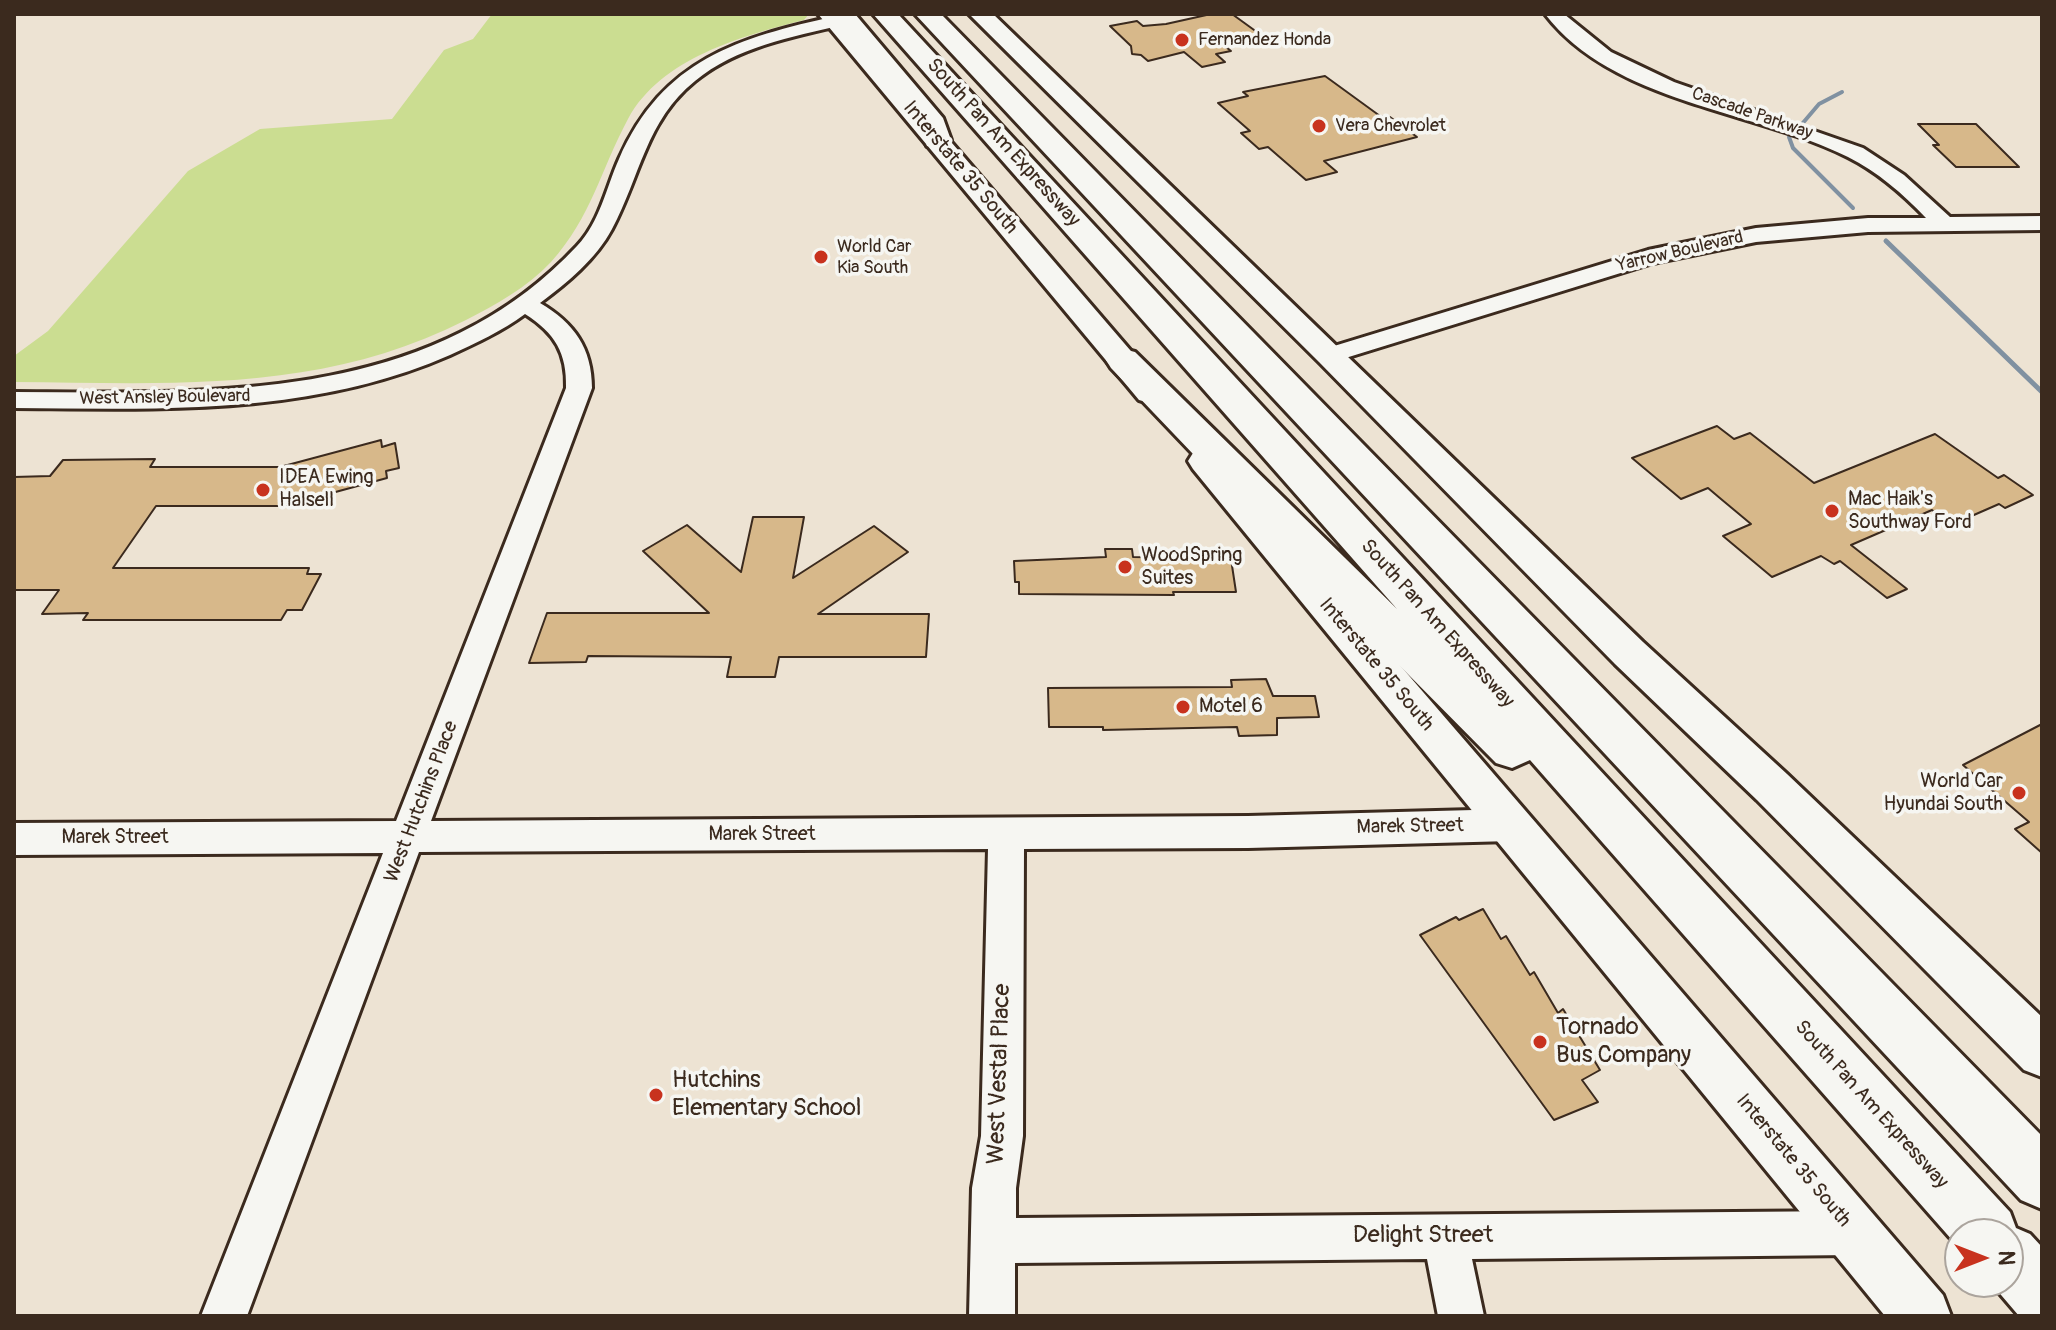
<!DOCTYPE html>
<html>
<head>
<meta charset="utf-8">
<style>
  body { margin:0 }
  #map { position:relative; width:2056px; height:1330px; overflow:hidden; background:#ede3d3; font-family:Pangolin,sans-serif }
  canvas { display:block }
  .frame { position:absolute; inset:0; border:16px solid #3b2a1e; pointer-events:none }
  .north { position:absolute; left:1944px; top:1218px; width:80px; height:80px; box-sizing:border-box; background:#f6f6f2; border:2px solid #aba49d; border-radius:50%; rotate:90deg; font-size:22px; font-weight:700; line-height:32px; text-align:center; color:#3b2a1e }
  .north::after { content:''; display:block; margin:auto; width:28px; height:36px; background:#c8321e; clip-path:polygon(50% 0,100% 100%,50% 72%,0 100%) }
</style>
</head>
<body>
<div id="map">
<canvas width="2056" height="1330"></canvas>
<div class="frame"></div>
<div class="north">N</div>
</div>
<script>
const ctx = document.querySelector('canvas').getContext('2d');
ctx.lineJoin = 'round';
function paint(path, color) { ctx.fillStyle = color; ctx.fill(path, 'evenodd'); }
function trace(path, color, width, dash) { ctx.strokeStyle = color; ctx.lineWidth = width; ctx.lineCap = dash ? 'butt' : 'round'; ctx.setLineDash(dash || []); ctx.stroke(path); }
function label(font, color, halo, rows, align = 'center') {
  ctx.font = font + ' Pangolin,sans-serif'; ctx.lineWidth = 7; ctx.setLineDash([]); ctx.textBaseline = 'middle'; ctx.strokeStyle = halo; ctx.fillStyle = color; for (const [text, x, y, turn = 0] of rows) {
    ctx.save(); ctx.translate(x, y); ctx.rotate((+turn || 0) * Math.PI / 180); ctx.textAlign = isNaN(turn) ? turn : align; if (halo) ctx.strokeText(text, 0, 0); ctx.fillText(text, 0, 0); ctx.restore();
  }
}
paint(new Path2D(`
  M492,14H809L804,20C742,36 661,58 628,119C600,171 592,216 551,262C528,287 495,305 466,320C321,394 171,383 14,382V356L48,331L188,171L260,129L392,119L444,50L473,39Z`), '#cbdd91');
trace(new Path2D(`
  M1802,124L1819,104L1842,92
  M1789,137L1793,148L1853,208`), '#8091a1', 4);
trace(new Path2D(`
  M1886,241L2042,392`), '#8091a1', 5);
const building = new Path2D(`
  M1211,14H1232L1261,35L1222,44L1231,51L1216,54L1225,62L1202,67L1184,52L1148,61L1141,55L1132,54L1131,46L1110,26L1137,21L1143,26L1166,24Z
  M1325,76L1380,116L1390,117L1417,137L1324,161L1337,172L1306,180L1268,147L1259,149L1241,133L1250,131L1218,103L1248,96L1243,92Z
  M1918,124H1976L2019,167H1956L1933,145H1939Z
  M1717,426L1734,439L1750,433L1814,483L1935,434L1998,478L2004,475L2033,495L2005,508L1999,504L1951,525L1932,510L1851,545L1907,589L1887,598L1840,561L1834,564L1821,556L1772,577L1723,536L1751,524L1721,499L1708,488L1681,499L1632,458Z
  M381,440L382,447L395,443L399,468L386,471L387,478L284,506H156L113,568H309L307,574H321L302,610H287L281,620H83L88,613L42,614L59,590H14V477L50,476L63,460L155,459L150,467H280Z
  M753,517H804L793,578L874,526L908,552L818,614H929L926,657H779L775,677H727L731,657L588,656L586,662L529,663L547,613H709L643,551L687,525L741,572Z
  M1105,549H1132L1133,557L1231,559L1236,592H1173L1174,595L1019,594V582H1015L1014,561L1106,557Z
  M1266,679L1273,696H1315L1319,717L1277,718V735L1239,736L1237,727L1103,730V727H1049L1048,688L1232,687L1231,680Z
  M2042,724V853L2015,829L2029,822L1963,765Z
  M1483,909L1501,939L1506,936L1530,975L1534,972L1558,1013L1563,1009L1600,1070L1582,1080L1598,1102L1554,1120L1420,935L1456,917L1459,920Z`);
paint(building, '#d7b88a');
trace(building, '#3b2a1e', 2);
const minor = new Path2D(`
  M1545,14H1564L1611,52L1674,82L1863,148L1904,175L1950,217L2042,216V230L1868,232L1756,242L1653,263L1339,360H1321L1317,355L1321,350L1648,250L1756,228L1868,218H1926C1903,194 1878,172 1848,157C1754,110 1613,103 1545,14Z
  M836,16L845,21L842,25C792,37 736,47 695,81C646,120 640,177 612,229C596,259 567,283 540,303C574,323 592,348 592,388L431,821L1248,816L1511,809L1524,814L1529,825L1524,836L1511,841L1248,848L1024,849L1023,1136L1016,1188V1218L1853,1211L1869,1217L1875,1233L1869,1249L1853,1255L1472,1259L1484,1316H1438L1427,1259L1015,1263V1316H969L972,1188L981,1136L988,849L419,852L247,1316H201L383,853L14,855V823L396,821L566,388C567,353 555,333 525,314C502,331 476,343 450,355C311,416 162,409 14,408V392C212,393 429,404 577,246C600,222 606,188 619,159C663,59 738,38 836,16Z`);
const major = new Path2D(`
  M818,14H841L1161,386L1166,393L1161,400L1150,403L1139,400Z
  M969,14H993L1643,642L1787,774L2042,1017V1077L2024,1070L1757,800L1615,664L1319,362Z
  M1205,449L1217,453L1943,1295L1951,1316H1885L1193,469L1188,461L1193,453Z`);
const highway = new Path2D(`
  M830,14H855L943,118L951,140L947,146L937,148L927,146L920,125Z
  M873,14H898L2010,1212L2016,1228L2030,1234L2042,1247V1316H2019L1990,1282H2008V1234H1960V1249L1530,760L1512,768L1496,763L1277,542L1111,368L1106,360L1111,352L1123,349L1135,352L1397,609Z
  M915,14H941L2042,1136V1209L2021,1200Z`);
trace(minor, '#3b2a1e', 6);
trace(major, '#3b2a1e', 6);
trace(highway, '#3b2a1e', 6);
paint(minor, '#f6f6f2');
paint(major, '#f6f6f2');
paint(highway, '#f6f6f2');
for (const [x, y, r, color] of [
  [1182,40,8,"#c8321e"],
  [1319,126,8,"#c8321e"],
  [821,257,8,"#c8321e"],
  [263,490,8,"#c8321e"],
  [1832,511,8,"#c8321e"],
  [1125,567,8,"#c8321e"],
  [1183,707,8,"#c8321e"],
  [2019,793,8,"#c8321e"],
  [1540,1042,8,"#c8321e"],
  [656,1095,8,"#c8321e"]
]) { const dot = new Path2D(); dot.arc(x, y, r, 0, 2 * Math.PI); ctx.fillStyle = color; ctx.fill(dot); trace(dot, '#f6f6f2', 3); }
label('18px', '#3b2a1e', '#f6f6f2', [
  ["Fernandez Honda",1198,40],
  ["Vera Chevrolet",1335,126],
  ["World Car",837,247],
  ["Kia South",837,268]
], 'left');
label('18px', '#3b2a1e', '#f6f6f2', [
  ["Cascade Parkway",1752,114,19],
  ["Yarrow Boulevard",1680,252,-13],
  ["West Ansley Boulevard",165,398,-1]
]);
label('20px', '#3b2a1e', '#f6f6f2', [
  ["South Pan Am Expressway",1003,143,48],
  ["Interstate 35 South",960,168,50],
  ["South Pan Am Expressway",1437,624,48],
  ["Interstate 35 South",1376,665,50],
  ["West Hutchins Place",422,802,-69],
  ["Marek Street",1410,827,-1],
  ["Marek Street",762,835],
  ["Marek Street",115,838],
  ["South Pan Am Expressway",1871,1105,48],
  ["Interstate 35 South",1793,1161,50]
]);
label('20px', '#3b2a1e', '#f6f6f2', [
  ["IDEA Ewing",279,478],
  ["Halsell",279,501],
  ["Mac Haik's",1848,500],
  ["Southway Ford",1848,523],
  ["WoodSpring",1141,556],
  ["Suites",1141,579],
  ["Motel 6",1199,707],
  ["World Car",2003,782,"right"],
  ["Hyundai South",2003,805,"right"]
], 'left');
label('24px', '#3b2a1e', '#f6f6f2', [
  ["Tornado",1556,1028],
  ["Bus Company",1556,1056],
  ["Hutchins",672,1081],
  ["Elementary School",672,1109]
], 'left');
label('24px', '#3b2a1e', '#f6f6f2', [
  ["West Vestal Place",1000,1074,-88],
  ["Delight Street",1423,1236]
]);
</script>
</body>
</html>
